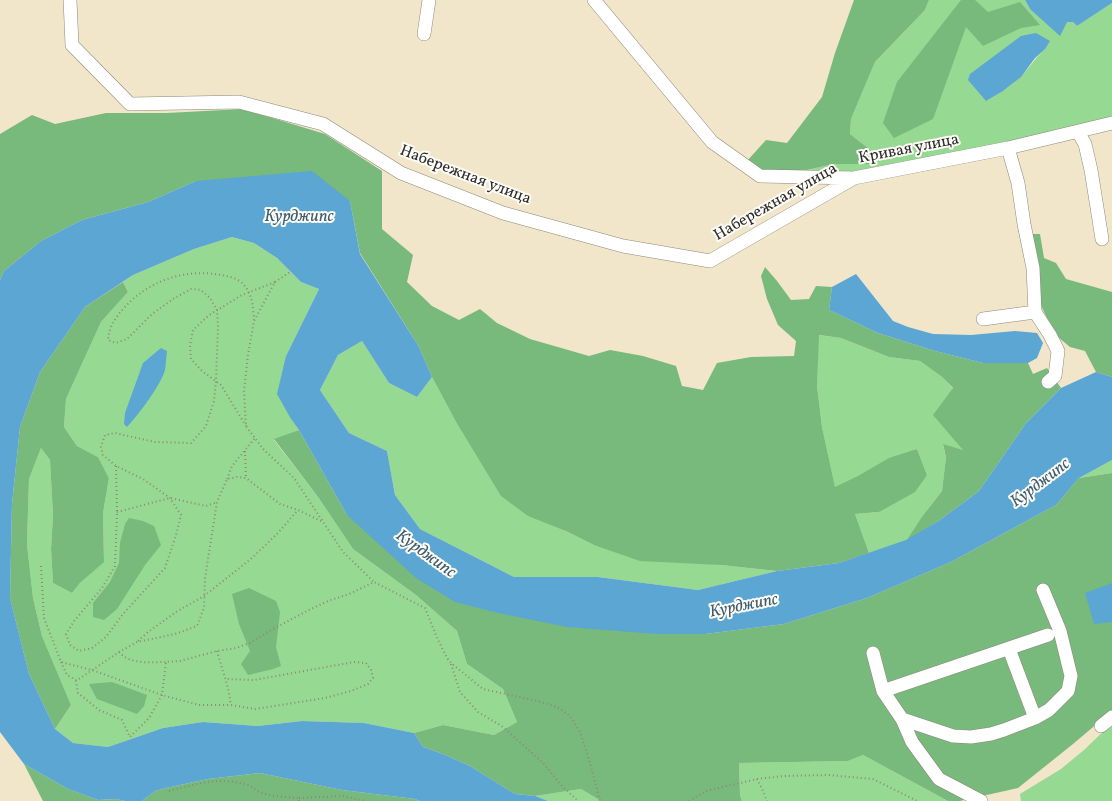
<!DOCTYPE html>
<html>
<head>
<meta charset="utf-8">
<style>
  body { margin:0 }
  canvas { display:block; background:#f1e5ca }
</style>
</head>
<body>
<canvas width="1112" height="801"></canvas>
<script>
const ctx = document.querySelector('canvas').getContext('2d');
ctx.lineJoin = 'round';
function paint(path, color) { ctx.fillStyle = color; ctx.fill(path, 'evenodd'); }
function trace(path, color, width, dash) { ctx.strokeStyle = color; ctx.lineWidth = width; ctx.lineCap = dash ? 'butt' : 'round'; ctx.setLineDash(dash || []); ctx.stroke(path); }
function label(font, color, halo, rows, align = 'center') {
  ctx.font = font + ' Vollkorn,serif'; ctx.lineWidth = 4; ctx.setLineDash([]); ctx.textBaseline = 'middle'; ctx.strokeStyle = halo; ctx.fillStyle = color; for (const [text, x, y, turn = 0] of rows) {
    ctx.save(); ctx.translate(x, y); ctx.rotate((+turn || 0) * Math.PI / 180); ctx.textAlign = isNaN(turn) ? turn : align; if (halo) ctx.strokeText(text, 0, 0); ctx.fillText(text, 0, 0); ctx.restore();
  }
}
paint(new Path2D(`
  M929,0H1025L1030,9L1067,22H1073L1077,26L1112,3V118L1081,126L883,168L855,172L802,171L834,164H869L873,152L850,134L851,119L875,62L925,10ZM1045,49C1035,58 1029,69 1020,77C1010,87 998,94 986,101Z
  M232,237L254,243L277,258L301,282L319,289L286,356L291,419L299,430L274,440L318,497L353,549L416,595L457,631L467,664L503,689L517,722L494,735L443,725L414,733L364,723L302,721L258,726L203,722L163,728L108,747L73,743L55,729L71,705L42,636L33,598L27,544L29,479L41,448L50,460L53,516L51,549L53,583L72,593L80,583L104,561L103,513L109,478L98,457L77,446L64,427L66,399L101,322L128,292L123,282L133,275L194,249Z
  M818,335L841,338L889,357L920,361L942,377L953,389L945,400L963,450L943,445L946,457L942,491L921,518L906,541L869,553L855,514L879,512L927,475L917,449L835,488L822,427L817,386Z
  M362,341L389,383L417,397L432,377L455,420L566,531L594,545L721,565L777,571L698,590L598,577H514L420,529L395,495L387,451L349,433L320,390L338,355Z
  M1112,460V473L1079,478Z
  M1112,723V801H1021L1020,794L1061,769L1084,750Z
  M863,755L948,801H742L740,795L739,763L848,761Z
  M581,789L601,801H548L535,796Z`), '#95d992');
paint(new Path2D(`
  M854,0H929L925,10L875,62L851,119L850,134L873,152L869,164H834L802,171L761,170L747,161L766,140L787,143L822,97L835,53Z
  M961,0H975L988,12L1020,2L1040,25L1021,28L983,46L966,27L933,119L894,138L883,123L897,82Z
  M243,109L325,134L382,171V229L413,255L407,282L432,306L459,320L480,309L497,323L530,339L589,356L610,350L643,356L676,366L682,386L703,390L717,363L751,357L794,356L796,341L778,325L767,299L761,276L765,267L777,281L791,300L809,299L816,286L832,287L829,310L878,333L935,351L983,363H1028L1033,374L1047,368L1061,388L1026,423L979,491L940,520L906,541L921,518L942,491L946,457L943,444L963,450L933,415L953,388L942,377L920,361L889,357L841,338L819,335L817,386L822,427L835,487L858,476L889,458L917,449L927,475L915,492L879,512L855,514L869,553L839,563L777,571L721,565L640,561L594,545L566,531L528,516L501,496L455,420L432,377L419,347L360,253L350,201L196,181L148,202L82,220L41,241L4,271L0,280V134L32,115L55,124L106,113H167Z
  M1029,234H1040L1044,258L1056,263L1066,279L1112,292V377L1096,372L1085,351L1070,347L1058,337L1046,316L1038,299Z
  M123,282L128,292L101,322L66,399L64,427L77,446L98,457L109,478L103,513L104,562L80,583L72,593L53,583L51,549L53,516L50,460L41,448L29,479L27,544L33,598L42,636L71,705L55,729L29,674L10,598L12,504L20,427L40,372L85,307Z
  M299,430L347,515L656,634H705L784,624L867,598L951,562L1056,505L1079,478L1112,473V711L1073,744L1018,788L960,801H948L863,755L848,761L739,763L740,795L742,801H601L581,789L535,796L515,794L470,766L443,754L423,747L414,733L443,725L494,735L517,722L503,689L467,664L457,631L416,595L353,549L318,497L274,439Z
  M129,518L143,521L154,526L161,545L145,565L117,609L104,620L93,617V603L110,582L119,563L120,543L125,524Z
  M249,588L276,601L280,612L276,647L281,666L273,669L248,675L241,664L250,651L239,624L232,594Z
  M112,682L147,695L144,706L137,714L97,699L89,684Z
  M24,764L68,789L98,800L116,799L125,801H43Z
  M260,773L342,790L415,799L420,801H142L155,791L166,788L208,779Z`), '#78b97c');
paint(new Path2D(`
  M1025,0H1112V3L1077,26L1073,22H1067L1060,36L1030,9Z
  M1036,33L1050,41L1045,49L1035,58L1021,77L1003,91L986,101L968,80L970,74L1021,36Z
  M312,171L350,201L360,254L419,347L432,377L417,397L389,383L362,341L338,355L320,390L349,433L387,451L395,495L420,529L514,577H598L698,590L777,571L839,563L906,540L940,520L979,491L1026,423L1061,388L1096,372L1112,377V460L1079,478L1056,505L951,562L867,598L784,624L705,634H656L567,627L498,613L455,602L416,578L347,515L299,430L291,419L277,394L286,356L319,289L301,282L277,258L254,243L232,237L194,249L133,275L85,307L40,372L20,427L12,504L10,598L29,674L55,729L73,743L108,747L163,728L203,722L258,726L302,721L364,723L414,733L423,747L443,754L470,766L515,794L535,796L548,801H420L415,799L342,790L260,773L208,779L166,788L155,791L142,801H125L116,799L98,800L68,789L24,764L0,732V280L4,271L41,241L82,220L148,202L196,181Z
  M856,274L893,321L908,327L933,334L971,335L1015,331L1037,333L1043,343L1037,358L1028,363H983L935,351L878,333L829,310L832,287Z
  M161,348L167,351C166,357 166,364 165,370C161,385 138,415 127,427L124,424L125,413L143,363Z
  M1112,583V622L1094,624L1085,593Z`), '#5ba6d3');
const minor = new Path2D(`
  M70,0L72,45L130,104L239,102L323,124L401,173L503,213L623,246L710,261L854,178
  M594,0L712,142L760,176L854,178L1008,148L1112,123
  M424,34L429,0
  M1078,132L1085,144L1091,170L1102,239
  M1008,148L1018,183L1024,224L1033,268L1035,312L1050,335L1058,351L1055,376L1048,382
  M983,319L1035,312
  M1009,649L1035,718
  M873,653L883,691L902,719L912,742L939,779L981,801
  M883,691L1048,635
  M902,719L953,736L971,737L991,734L1004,730L1035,718L1049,710L1068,691L1071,676L1060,631L1043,590
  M1101,726L1112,717`);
trace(minor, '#8e887a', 14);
trace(new Path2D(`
  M275,282L290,272
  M246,426L221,385L202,371L191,359L190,345L193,330L209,315L242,295L275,282L254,321L248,355L244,391L246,426L263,449L294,478L343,552L374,582
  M245,451L246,478
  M116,466L117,512L115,566L102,588L74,621L66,634L70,645L79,651L92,648L106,637L123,614L165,568L176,535L181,515L170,498L143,479L116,466L103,455L101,447L105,435L115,433L155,442L191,443L206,426L214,401L216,381L218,327L217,310L210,298L201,290L191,289L173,299L152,314L127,339L116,343L108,340C109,327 115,318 124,308C148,281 185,268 221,275C227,276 238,278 243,284C253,294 253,308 254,321
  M227,479L232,466L255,438
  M117,512L170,498L206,506L217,502
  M321,521L298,510L280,504L246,478L237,477L227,479L217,502L205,578L204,608L197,626L175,634L137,642L119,652L76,681L78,693L99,710L122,720L130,737L149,718L162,695L166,662L180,661L217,651L236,648L250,643L271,630L309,610L328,601L349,594L374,582L425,608L438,640L447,658L451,663L483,689L537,701L557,707L570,716L580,732L590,763L600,801
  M41,566L44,618L61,662L92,670L162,695L199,705H231
  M138,641L148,632L176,612L204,596L252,558L277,534L298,510
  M217,651L228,688L231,705L255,709L325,698L351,691L368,684L373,678L371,670L366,663L354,662L254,680L226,679
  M119,652C130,665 151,662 166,662
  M61,662L67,675L76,680
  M451,664L460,692L478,712L503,727L543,763L562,786L578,801
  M757,779L784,776L828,775L873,779L917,801
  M169,791C195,784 222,776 248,785C253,787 257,792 262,793C274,797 287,797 299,798V801
  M299,798L343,796L365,801
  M689,801L706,791L757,779L763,791L767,801`), '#8e887a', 2, [1, 3]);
trace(minor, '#fff', 13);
label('16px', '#2b2b2b', '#fdfcf7', [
  ["Кривая улица",909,150,-11],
  ["Набережная улица",465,176,21],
  ["Набережная улица",776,203,-30]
]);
label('italic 17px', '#3e5c6e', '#fdfcf7', [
  ["Курджипс",299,218],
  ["Курджипс",1041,484,-37],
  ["Курджипс",425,555,36],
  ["Курджипс",744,607,-11]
]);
</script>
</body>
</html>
